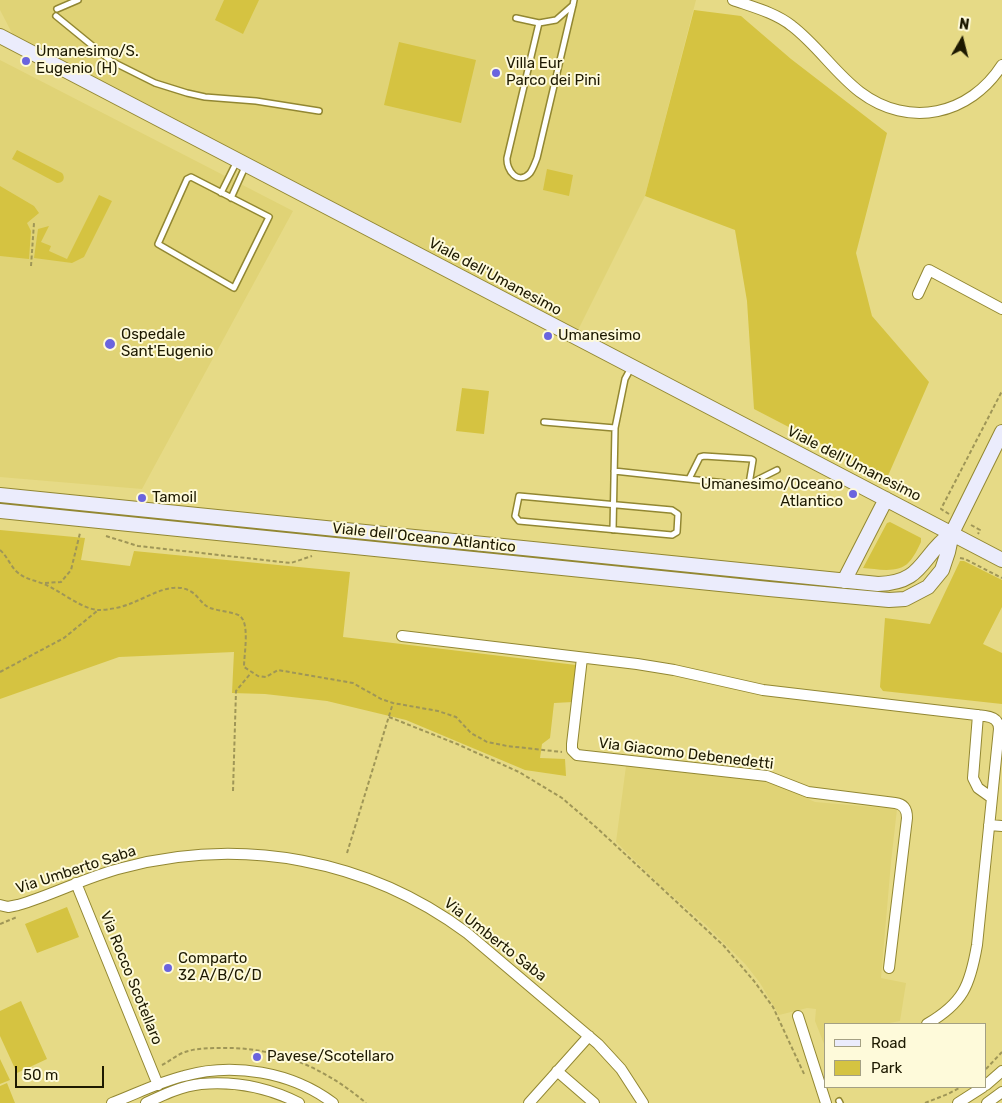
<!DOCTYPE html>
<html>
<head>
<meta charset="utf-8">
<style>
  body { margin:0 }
  #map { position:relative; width:1002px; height:1103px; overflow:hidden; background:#e6da86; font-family:Rubik,sans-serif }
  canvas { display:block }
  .legend { position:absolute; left:824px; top:1023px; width:162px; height:65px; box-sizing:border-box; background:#fefada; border:1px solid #a4a083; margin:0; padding:6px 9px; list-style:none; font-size:15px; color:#1d1901 }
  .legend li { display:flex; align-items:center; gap:10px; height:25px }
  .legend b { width:25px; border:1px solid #a4a083 }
  .north { position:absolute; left:937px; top:15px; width:50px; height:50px; -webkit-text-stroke:4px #fefada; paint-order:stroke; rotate:8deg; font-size:14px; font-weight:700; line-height:20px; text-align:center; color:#1d1901 }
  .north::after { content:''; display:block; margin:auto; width:18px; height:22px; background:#1d1901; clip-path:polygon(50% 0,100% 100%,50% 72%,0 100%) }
  .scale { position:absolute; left:15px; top:1066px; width:89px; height:22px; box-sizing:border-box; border:2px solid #1d1901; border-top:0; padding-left:6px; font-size:15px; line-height:18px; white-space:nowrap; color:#1d1901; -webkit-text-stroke:4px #fefada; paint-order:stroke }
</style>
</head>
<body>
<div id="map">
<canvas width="1002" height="1103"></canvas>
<ul class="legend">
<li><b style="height:6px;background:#ebecfc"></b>Road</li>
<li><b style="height:14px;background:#d5c341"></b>Park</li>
</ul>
<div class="north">N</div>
<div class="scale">50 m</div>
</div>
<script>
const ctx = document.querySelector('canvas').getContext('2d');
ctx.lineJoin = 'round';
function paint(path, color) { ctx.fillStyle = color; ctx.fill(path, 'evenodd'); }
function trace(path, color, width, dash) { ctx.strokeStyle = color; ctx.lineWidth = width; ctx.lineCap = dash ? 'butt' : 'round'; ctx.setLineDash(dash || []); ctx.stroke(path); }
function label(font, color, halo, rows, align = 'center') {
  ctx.font = font + ' Rubik,sans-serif'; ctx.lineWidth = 4; ctx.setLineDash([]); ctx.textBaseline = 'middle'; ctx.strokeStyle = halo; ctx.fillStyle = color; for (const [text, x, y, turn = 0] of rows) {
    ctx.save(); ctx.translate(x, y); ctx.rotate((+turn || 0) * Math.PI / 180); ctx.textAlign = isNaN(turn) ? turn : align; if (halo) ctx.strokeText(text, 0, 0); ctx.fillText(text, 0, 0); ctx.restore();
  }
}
paint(new Path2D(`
  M0,0H696L645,196L578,330L13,35L0,10Z
  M0,60L293,211L142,489L0,477Z
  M626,766L771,782L815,802L897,809L891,862L881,978L906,983L900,1021L884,1024H826V1049L815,1021L816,1009L807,1008L779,1015L760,983L746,965L706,925L662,887L616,842Z`), '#e0d376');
paint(new Path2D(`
  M224,0H259L243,34L215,20Z
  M694,10L741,16L791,59L887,133L856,253L872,316L929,382L887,478L754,409L747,301L735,230L645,196Z
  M399,42L476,60L461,123L384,105Z
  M17,150L62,173C66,178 63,183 57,183L12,159Z
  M547,169L573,175L569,196L543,190Z
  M0,186L34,206L39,213L27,223L31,231L29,259L0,256Z
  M99,195L112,201L84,257L72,263L34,258L38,229L49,226L41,242L51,246L49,251L67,259Z
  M462,388L489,391L484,434L456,431Z
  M890,522L921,538V542C918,548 914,557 909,562C899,574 877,569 863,568L887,523Z
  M0,530L85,538L81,560L130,566L134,551L350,572L343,637L576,665L573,702L554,703L550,738L542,744L540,758L565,759L566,776L525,770L406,720L327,701L265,694L232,693L234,652L119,657L0,699Z
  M960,561H964L1002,580V607L983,644L1002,653V704L883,691L880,687L885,618L930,624Z
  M67,907L79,937L37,953L25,924Z
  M21,1001L47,1059L17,1073L0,1036V1011Z
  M0,1059L10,1080L0,1084Z
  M7,1083L15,1103H0V1086Z`), '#d5c341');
const lane = new Path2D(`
  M573,5L556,20L539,23L507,158C506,170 518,186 530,173C533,169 535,163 537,158L573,5L574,0
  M57,9L78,0
  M56,16L111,61L155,83L187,93L205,97L256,101L319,111
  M516,18L539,23
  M191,177L269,217L234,288L158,244L187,179Z
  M221,193L237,161
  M231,198L245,167
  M544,422L615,428
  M614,471L744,485L747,486L749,484L753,460L751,459L704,456L700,457L689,479
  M749,484L777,470
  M519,496L672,510L678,514L677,532L672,535L519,521L515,516Z
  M613,530L615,428L625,379L631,368
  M839,1101L840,1103`);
const street = new Path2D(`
  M733,0C753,7 776,13 792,26C817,45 835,73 860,92C909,129 970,115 1002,65
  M918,294L929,270L1002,309
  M402,636L637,664L674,670L763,690L985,716C993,717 999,720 999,729L977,945C970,986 963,1003 927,1024
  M582,658L572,744V750L577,755L767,776L808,792L895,803C904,804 907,810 907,818L889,968
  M978,715L973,778L978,788L992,798
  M989,825L1002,826
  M76,883L158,1085
  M0,905L8,907L18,905C53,895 86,877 122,868C241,836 368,859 467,933L598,1044L621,1069L643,1103
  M798,1016L826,1103
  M557,1071L594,1103
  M986,1085L1002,1071
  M112,1103C136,1094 159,1082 184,1076C233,1062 292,1072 333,1103
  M146,1103C163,1095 182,1086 201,1084C235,1081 269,1088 299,1103
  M529,1103L589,1036
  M958,1103L983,1087
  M987,1103L1002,1092`);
const secondary = new Path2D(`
  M0,36L1002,560
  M0,495L878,584C924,583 920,556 952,533
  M0,511L769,589L889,600L905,599L928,587L942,570L948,552L952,533L1002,432
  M844,581L886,499`);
trace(lane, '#928732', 8);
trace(street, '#928732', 12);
trace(secondary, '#928732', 16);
trace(new Path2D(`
  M31,266L34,223
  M949,514L941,509L1002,391
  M971,525L980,530L978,534
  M106,536L138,546L291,563L312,556
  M0,550C7,556 10,565 16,571C24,579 34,580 44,584C59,590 83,610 99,610C109,610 123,607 132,603C150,596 172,581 190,591C198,595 201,604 210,608C219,611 234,612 240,616C250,624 244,654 244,667L258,676L266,677L278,670L353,683L381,699L393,703L438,711L456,717L471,733L487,742L507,746L562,752
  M960,558L965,559L1002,578
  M45,583L61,582L71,570L80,533
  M0,672L64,638L97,611
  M389,717L457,744L519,772L562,798L597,828L724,946L754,981L773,1007L805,1076
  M233,791L236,691L251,673
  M347,853L393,703
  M0,924L17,917
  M162,1065C170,1061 178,1054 185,1052C197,1048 210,1048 223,1048C277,1047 325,1068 366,1103
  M986,1069L1002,1052
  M925,1103L948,1094L961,1087`), '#9f9657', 2, [4, 2.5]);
trace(lane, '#fff', 5);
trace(street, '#fff', 10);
trace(secondary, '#ebecfc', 14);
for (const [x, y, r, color] of [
  [26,61,5,"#6a64de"],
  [496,73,5,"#6a64de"],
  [548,336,5,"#6a64de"],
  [110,344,6,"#6a64de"],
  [853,494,5,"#6a64de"],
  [142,498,5,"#6a64de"],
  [168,968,5,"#6a64de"],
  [257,1057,5,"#6a64de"]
]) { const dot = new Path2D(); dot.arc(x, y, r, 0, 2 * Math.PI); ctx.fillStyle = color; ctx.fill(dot); trace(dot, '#fefada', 2); }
label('15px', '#1d1901', '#fefada', [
  ["Umanesimo/S.",36,52],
  ["Eugenio (H)",36,69],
  ["Villa Eur",506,64],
  ["Parco dei Pini",506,81],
  ["Ospedale",121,335],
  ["Sant'Eugenio",121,352],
  ["Umanesimo",558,336],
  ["Umanesimo/Oceano",843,485,"right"],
  ["Atlantico",843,502,"right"],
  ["Tamoil",152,498],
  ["Comparto",178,959],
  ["32 A/B/C/D",178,976],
  ["Pavese/Scotellaro",267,1057]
], 'left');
label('15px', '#1d1901', '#fefada', [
  ["Viale dell'Umanesimo",495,277,28],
  ["Viale dell'Umanesimo",854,464,27],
  ["Viale dell'Oceano Atlantico",424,538,6],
  ["Via Giacomo Debenedetti",686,754,7],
  ["Via Umberto Saba",76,870,-18],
  ["Via Umberto Saba",495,940,38],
  ["Via Rocco Scotellaro",131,978,68]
]);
</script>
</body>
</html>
